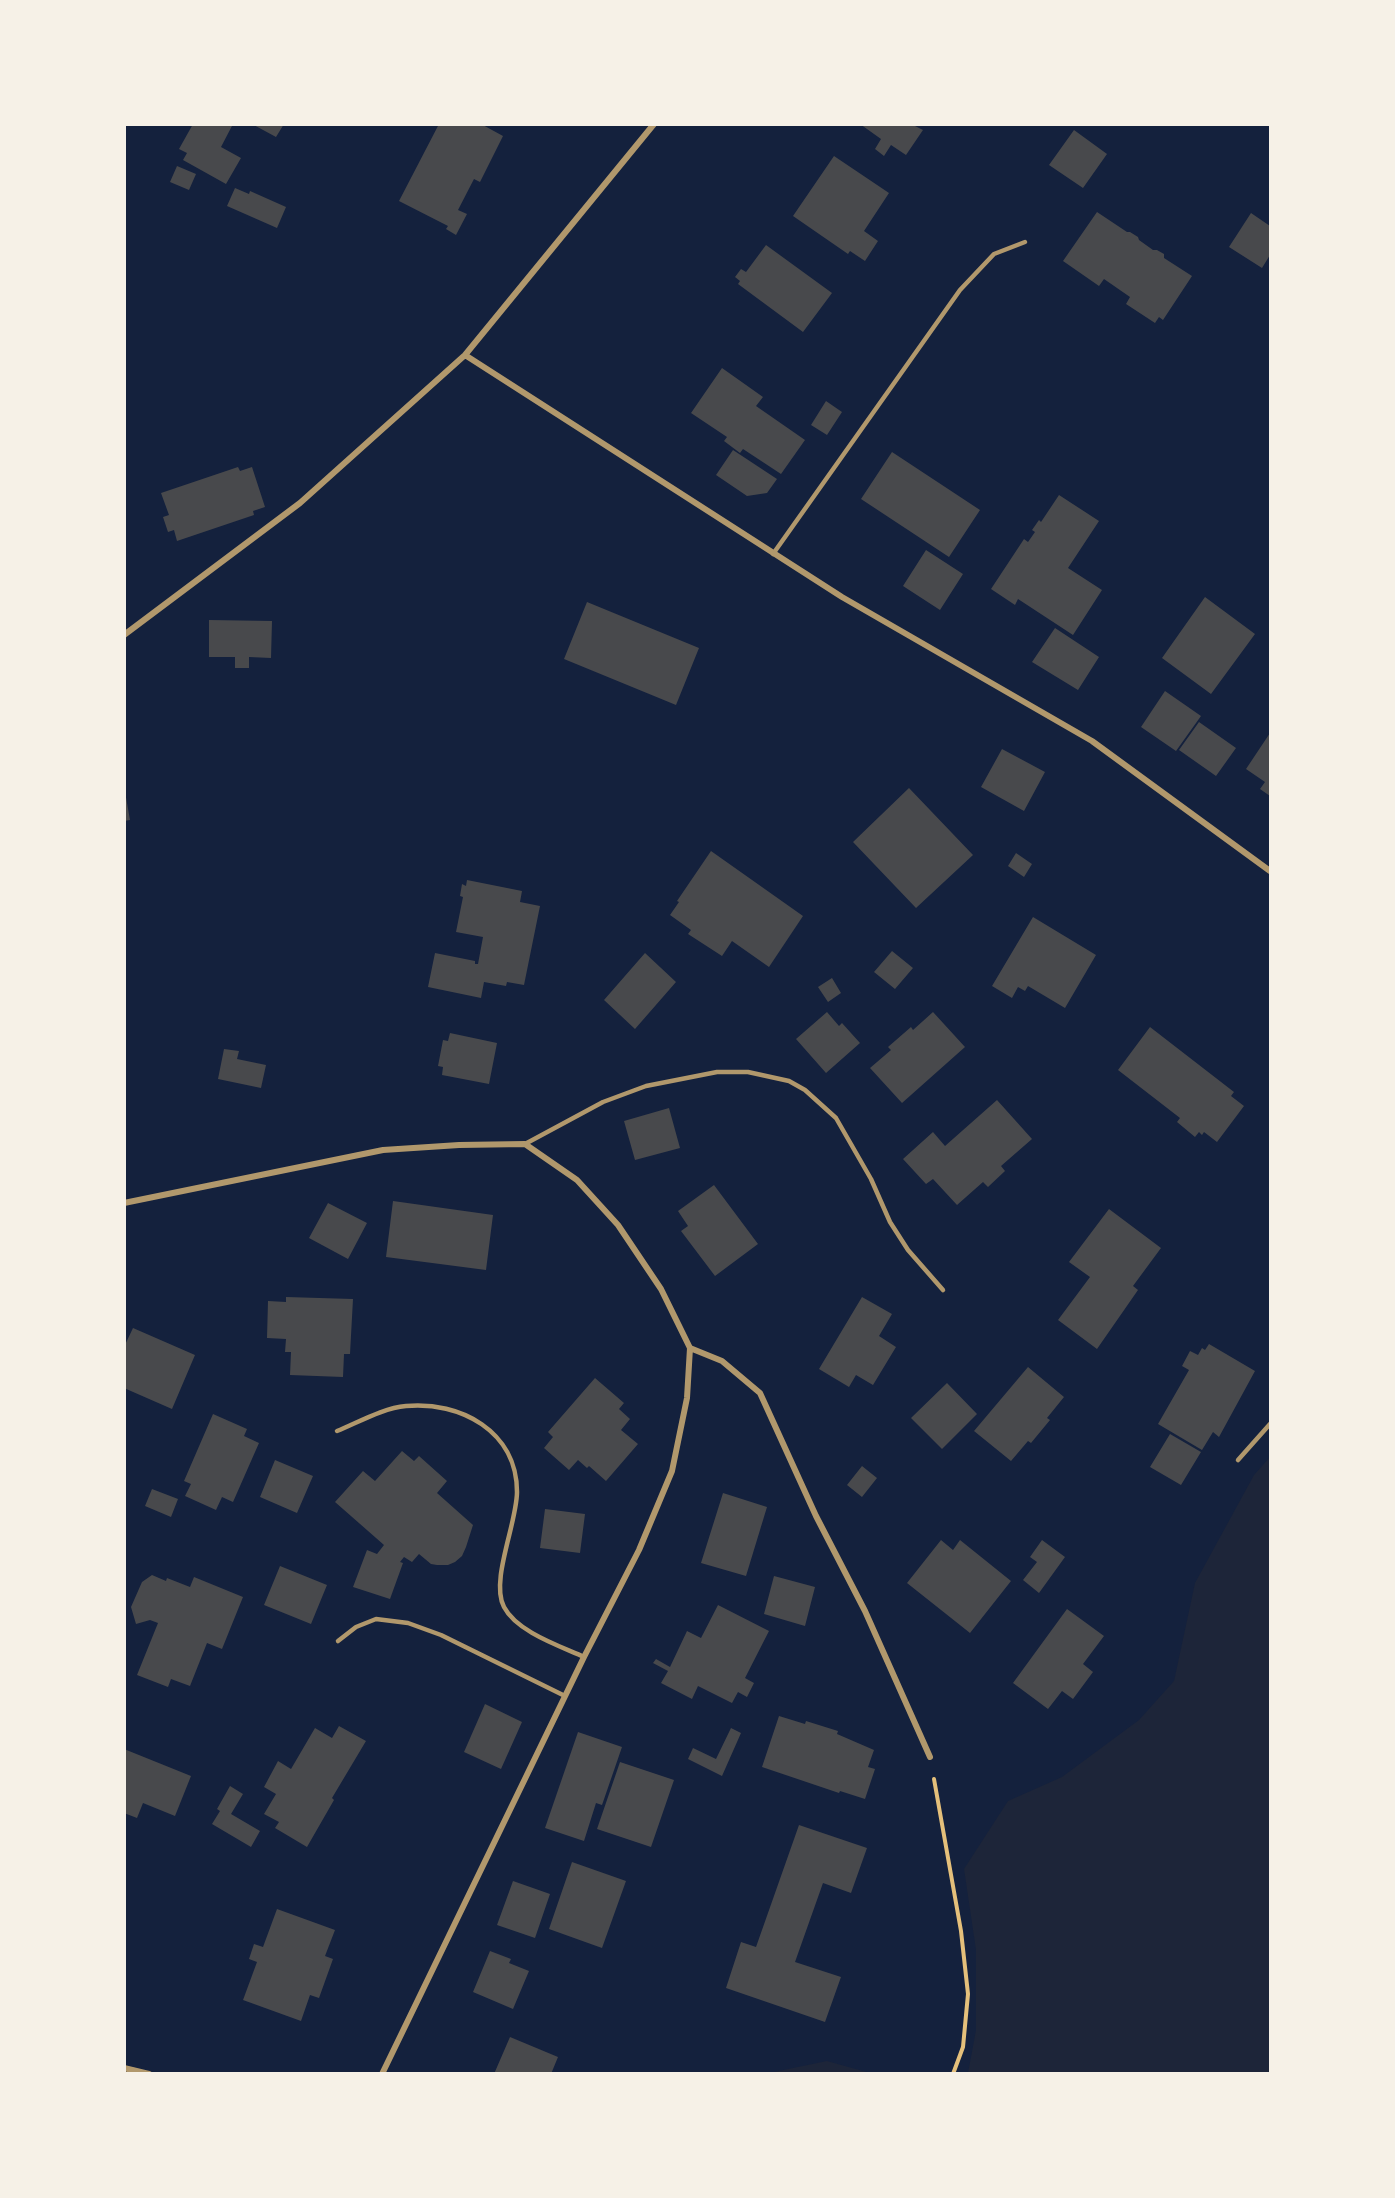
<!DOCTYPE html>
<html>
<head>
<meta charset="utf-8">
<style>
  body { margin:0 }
  #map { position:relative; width:1395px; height:2198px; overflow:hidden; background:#14213d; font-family:"Work Sans",sans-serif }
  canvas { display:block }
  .frame { position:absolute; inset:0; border:126px solid #f6f1e7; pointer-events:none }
</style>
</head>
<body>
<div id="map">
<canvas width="1395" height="2198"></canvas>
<div class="frame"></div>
</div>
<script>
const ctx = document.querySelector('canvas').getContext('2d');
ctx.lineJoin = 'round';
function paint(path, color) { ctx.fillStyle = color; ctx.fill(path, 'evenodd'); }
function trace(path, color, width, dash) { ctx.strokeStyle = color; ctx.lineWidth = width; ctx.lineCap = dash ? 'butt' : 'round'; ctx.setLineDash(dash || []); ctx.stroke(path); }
paint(new Path2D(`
  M1270,1457V2073H968L976,2030V1950L964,1869L1008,1801L1062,1777L1139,1720L1174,1681L1195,1583L1254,1475Z
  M827,2061L870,2073H769Z`), '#1d2539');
paint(new Path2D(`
  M193,124H233L221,147L241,158L226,184L183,160L187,153L179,149Z
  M252,124H284L276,137Z
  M439,124H481L503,136L480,182L474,179L458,210L467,214L456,235L446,229L448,226L399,201Z
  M860,124H916L915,126L923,130L906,155L891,145L884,156L875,149L881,139Z
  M1074,130L1107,154L1083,188L1049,165Z
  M834,156L889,193L864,231L878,241L865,261L850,251L848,254L793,216Z
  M177,166L196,174L189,190L170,182Z
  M235,188L249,194L250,191L286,207L277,228L227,206Z
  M1097,212L1127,232H1130L1138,237L1139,240L1153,250H1157L1164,254V258L1192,276L1163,320L1159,317L1155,323L1126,304L1130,297L1104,279L1099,286L1063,261Z
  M1251,213L1270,226V255L1262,268L1229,247Z
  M766,245L832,293L803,332L738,284L740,281L735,277L741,269L746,272Z
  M722,368L763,397L756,406L805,440L781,474L743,449L740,453L724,441L727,437L691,413Z
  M826,401L842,412L827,435L811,425Z
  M733,450L777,479L767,493L747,496L716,475Z
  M892,452L980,510L949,557L861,499Z
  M238,467L240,471L252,467L265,507L253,511L254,515L177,541L174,530L168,532L163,517L169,515L161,493Z
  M1059,495L1099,521L1068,568L1102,590L1073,635L1018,599L1015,605L991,589L1024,539L1028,542L1035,532L1032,530L1039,520L1041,522Z
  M926,550L963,574L940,610L903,586Z
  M1205,597L1255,634L1211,694L1162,658Z
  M587,602L699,648L676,705L564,659Z
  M209,620L272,621L271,658L249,657V668H235V657H209Z
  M1055,628L1099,657L1078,690L1032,662Z
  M1165,691L1201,716L1176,751L1141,727Z
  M1199,722L1236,748L1216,776L1179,750Z
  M1270,733V796L1260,789L1265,782L1246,769Z
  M1002,749L1045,772L1024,811L981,787Z
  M124,786L130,820L124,821Z
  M909,788L973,855L916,908L853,842Z
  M711,851L803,916L769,967L732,941L722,956L688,934L691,930L670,915L679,902L677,901Z
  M1016,853L1032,864L1024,877L1008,866Z
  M467,880L522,891L520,902L540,906L524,985L507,982L506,986L484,982L481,998L428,987L435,953L475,961V964H478L483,937L456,932L463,897L460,896L462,884L466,886Z
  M1033,917L1096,955L1065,1008L1028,986L1025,991L1018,987L1012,998L992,986Z
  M892,951L913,968L895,989L874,972Z
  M645,953L676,982L635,1029L604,1000Z
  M832,978L841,993L828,1002L818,987Z
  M827,1012L839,1026L842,1023L860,1043L826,1073L796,1039Z
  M933,1012L965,1047L902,1103L870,1068L891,1050L888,1047L911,1027L913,1030Z
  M1150,1027L1234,1092L1231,1096L1244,1106L1217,1142L1204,1132L1202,1135L1199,1132L1195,1137L1177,1122L1180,1118L1118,1070Z
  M450,1033L497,1043L489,1084L442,1075L443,1067L438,1066L443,1040L448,1041Z
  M224,1049L239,1051L237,1059L266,1065L261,1088L218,1079Z
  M997,1100L1032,1139L1001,1166L1005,1171L988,1187L983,1182L957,1205L933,1179L926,1184L903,1159L933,1132L945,1146Z
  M669,1108L680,1148L635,1160L624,1121Z
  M714,1185L758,1244L715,1276L681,1231L688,1226L678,1211Z
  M393,1201L493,1215L486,1270L386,1257Z
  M328,1203L367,1223L348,1259L309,1238Z
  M1109,1209L1161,1248L1133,1286L1138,1290L1097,1349L1058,1320L1090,1277L1069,1262Z
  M286,1297L353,1299L350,1354H344L343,1377L290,1375L291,1352H285L286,1339L267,1338L268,1301L286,1302Z
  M862,1297L892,1314L879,1336L896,1347L873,1385L856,1375L849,1387L819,1369Z
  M133,1328L195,1355L172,1409L124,1388V1347Z
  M1209,1344L1255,1371L1219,1437L1213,1432L1202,1450L1158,1424L1189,1370L1182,1366L1190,1351L1198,1355L1202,1348L1205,1350Z
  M1028,1367L1064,1397L1047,1418L1050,1420L1031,1443L1028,1441L1011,1461L974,1431Z
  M595,1378L624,1403L619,1409L630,1419L621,1430L638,1444L606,1481L589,1466L587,1468L578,1460L569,1470L544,1448L553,1437L548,1432Z
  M947,1383L977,1414L942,1449L911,1418Z
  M213,1414L247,1429L244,1436L259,1443L233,1502L222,1497L216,1510L185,1496L191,1484L184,1481Z
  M1170,1434L1201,1452L1181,1485L1150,1467Z
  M402,1451L414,1461L419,1456L447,1481L437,1493L473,1525L466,1547L462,1556L455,1562L448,1565H437L431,1564L419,1554L412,1562L404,1557L400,1562L403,1563L390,1599L353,1587L367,1550L377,1554L384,1545L335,1502L363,1471L375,1481Z
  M275,1460L313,1476L297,1513L260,1497Z
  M862,1466L877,1478L862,1497L847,1485Z
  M152,1489L178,1499L171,1517L145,1506Z
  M723,1493L767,1507L746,1576L701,1563Z
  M545,1509L585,1514L580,1553L540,1548Z
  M941,1540L953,1550L960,1540L1011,1581L970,1633L907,1583Z
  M1042,1540L1065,1557L1039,1593L1023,1580L1037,1562L1030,1557Z
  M280,1566L327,1585L311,1624L264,1605Z
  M152,1575L166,1581L167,1578L190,1587L194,1577L243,1597L222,1649L207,1643L190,1686L171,1679L168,1687L137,1675L158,1623L150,1620L136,1624L131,1607L142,1582Z
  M774,1576L815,1587L805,1626L764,1614Z
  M718,1605L769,1631L745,1678L754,1683L747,1697L738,1692L732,1703L698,1686L692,1699L661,1683L668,1671L653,1663L656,1659L670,1667L687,1631L701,1638Z
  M1067,1609L1104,1636L1083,1664L1093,1672L1073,1699L1062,1691L1048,1709L1013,1683Z
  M485,1704L522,1722L501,1769L464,1752Z
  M779,1716L805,1724L806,1721L838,1731L837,1734L874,1750L868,1767L875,1769L865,1799L840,1791L839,1793L762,1767Z
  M339,1726L366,1741L332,1798L334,1800L307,1847L275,1828L279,1822L264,1814L276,1794L264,1787L278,1761L291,1769L315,1728L332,1738Z
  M731,1728L741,1733L722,1776L688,1759L693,1748L716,1759Z
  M578,1732L622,1747L602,1805L596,1803L584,1841L545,1828Z
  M124,1749L191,1776L175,1816L143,1803L137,1818L124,1813Z
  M620,1762L674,1780L651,1847L597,1829Z
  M230,1786L243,1794L231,1814L260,1831L251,1847L212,1824L220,1811L217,1809Z
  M799,1825L867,1848L851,1893L823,1883L795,1962L841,1977L825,2022L726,1988L741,1942L756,1947Z
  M572,1862L626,1881L602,1948L549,1929Z
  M513,1881L550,1894L535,1938L497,1925Z
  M277,1909L335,1930L325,1956L333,1959L319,1998L310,1995L301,2021L243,2000L257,1962L249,1959L254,1944L263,1947Z
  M490,1951L511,1959L509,1963L529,1971L513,2009L473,1992Z
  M510,2037L558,2057L551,2074H494Z`), '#48494c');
trace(new Path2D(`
  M934,1779L961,1931L968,1994L963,2047L953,2074`), '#e5c07b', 4);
trace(new Path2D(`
  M773,554L960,290L994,254L1025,242
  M525,1144L603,1102L646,1086L717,1072H748L789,1081L805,1090L836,1118L871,1179L890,1222L908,1250L943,1290
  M337,1431C359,1422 383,1408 406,1406C460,1401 517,1431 517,1492C517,1523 490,1581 504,1607C517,1632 560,1646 584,1657
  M1238,1460L1270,1424
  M338,1641L356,1627L376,1619L408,1623L441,1635L565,1696`), '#b1986c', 4.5);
trace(new Path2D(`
  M465,355L842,597L1092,741L1270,871
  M124,635L300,503L465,355L654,124
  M124,1203L383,1150L459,1145L525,1144L577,1180L618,1225L661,1289L690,1348L687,1398L672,1471L639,1550L584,1657L382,2074
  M690,1348L722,1361L760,1393L816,1516L865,1611L930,1757
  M124,2068L149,2074`), '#b1986c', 6);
</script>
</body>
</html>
